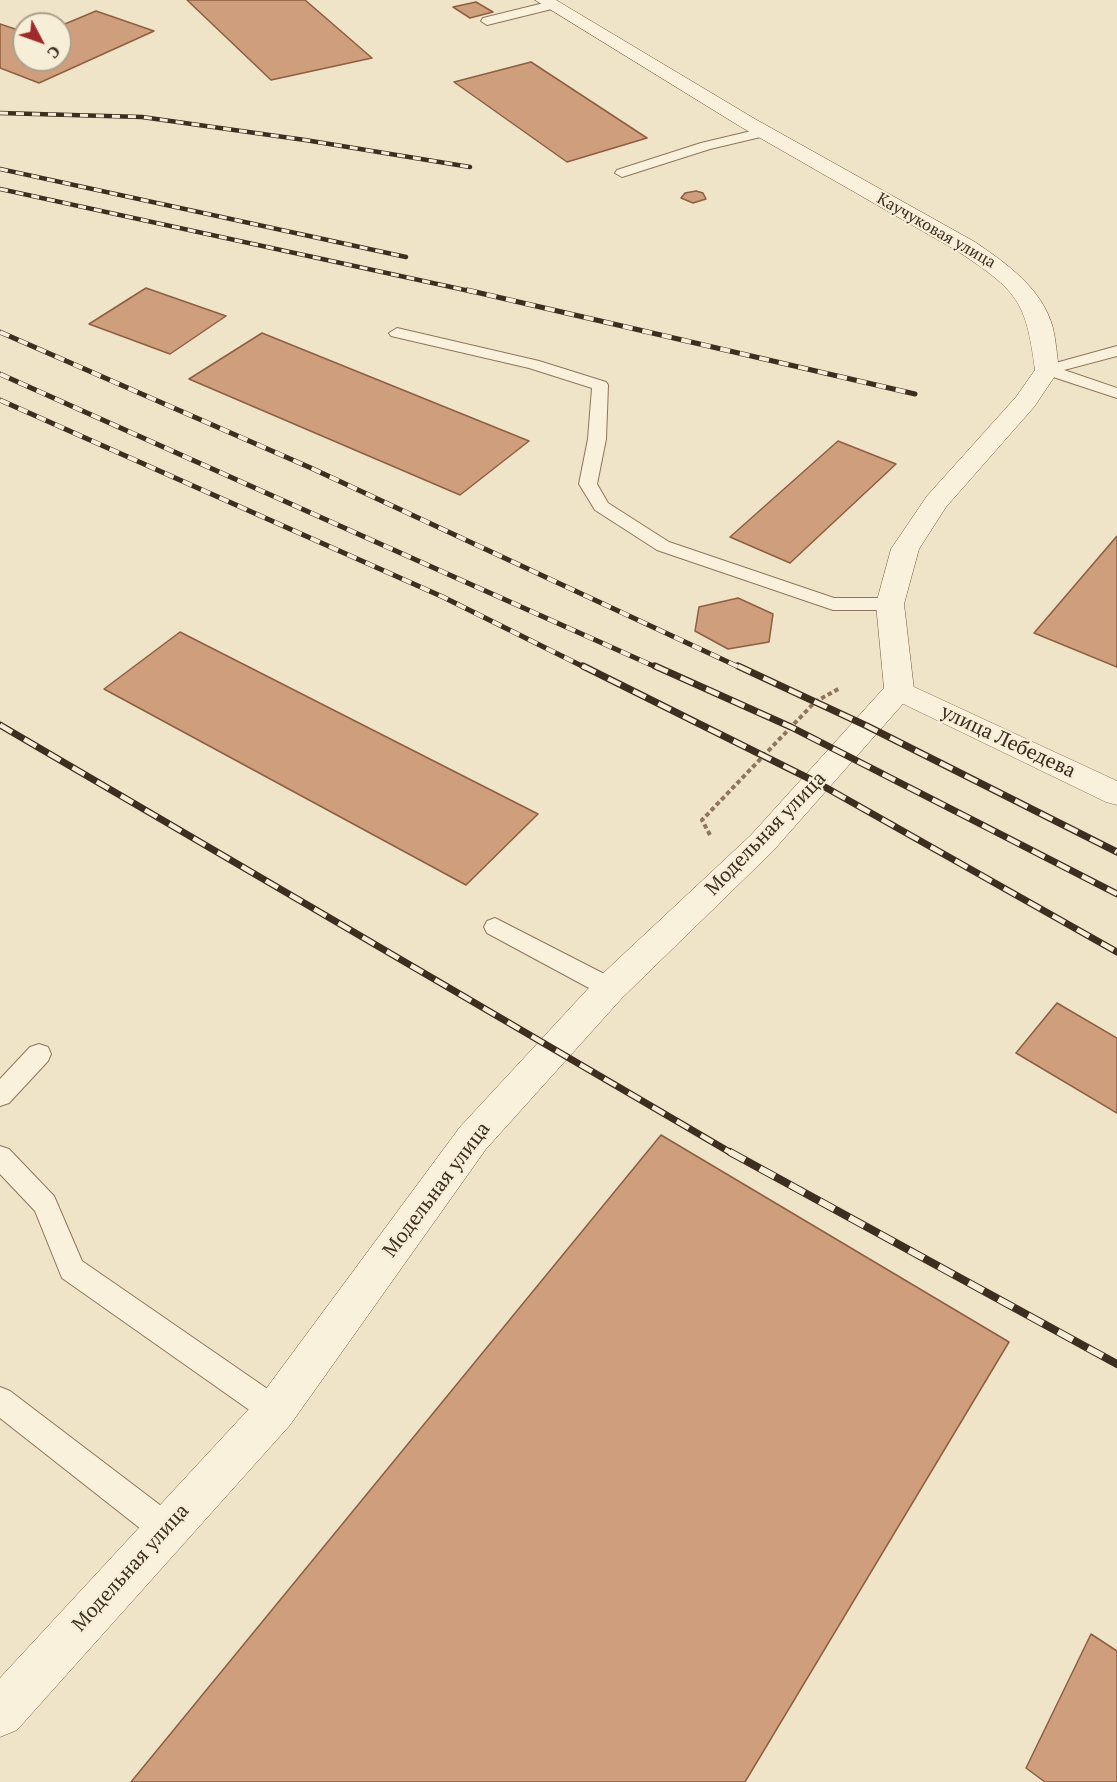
<!DOCTYPE html>
<html>
<head>
<meta charset="utf-8">
<style>
  body { margin:0 }
  #map { position:relative; width:1117px; height:1782px; overflow:hidden; background:#f0e4c8; font-family:"PT Serif",serif }
  canvas { display:block }
  .north { position:absolute; left:12px; top:12px; width:60px; height:60px; box-sizing:border-box; background:#f7eed8; border:2px solid #ada18e; border-radius:50%; rotate:131deg; font-size:16px; font-weight:700; line-height:24px; text-align:center; color:#3d2e20 }
  .north::after { content:''; display:block; margin:auto; width:21px; height:27px; background:#9e2a2b; clip-path:polygon(50% 0,100% 100%,50% 72%,0 100%) }
</style>
</head>
<body>
<div id="map">
<canvas width="1117" height="1782"></canvas>
<div class="north">С</div>
</div>
<script>
const ctx = document.querySelector('canvas').getContext('2d');
ctx.lineJoin = 'round';
function paint(path, color) { ctx.fillStyle = color; ctx.fill(path, 'evenodd'); }
function trace(path, color, width, dash) { ctx.strokeStyle = color; ctx.lineWidth = width; ctx.lineCap = dash ? 'butt' : 'round'; ctx.setLineDash(dash || []); ctx.stroke(path); }
function label(font, color, halo, rows, align = 'center') {
  ctx.font = font + ' "PT Serif",serif'; ctx.lineWidth = 4.5; ctx.setLineDash([]); ctx.textBaseline = 'middle'; ctx.strokeStyle = halo; ctx.fillStyle = color; for (const [text, x, y, turn = 0] of rows) {
    ctx.save(); ctx.translate(x, y); ctx.rotate((+turn || 0) * Math.PI / 180); ctx.textAlign = isNaN(turn) ? turn : align; if (halo) ctx.strokeText(text, 0, 0); ctx.fillText(text, 0, 0); ctx.restore();
  }
}
const building = new Path2D(`
  M187,0H305L372,58L271,80Z
  M476,2L493,12L470,18L453,7Z
  M96,11L154,31L39,83L0,68V24L24,32V60H60V26Z
  M531,62L647,138L567,162L454,82Z
  M696,191L703,193L706,199L693,203L681,198L685,193Z
  M146,288L226,316L170,354L89,324Z
  M262,333L529,441L460,495L189,379Z
  M838,441L896,464L790,563L730,537Z
  M1117,536V667L1034,633Z
  M738,598L773,614L769,642L728,649L695,631L699,607Z
  M180,632L538,814L466,885L104,689Z
  M1057,1003L1117,1038V1113L1016,1053Z
  M661,1135L1009,1342L745,1782H131Z
  M1091,1634L1117,1651V1782H1045L1026,1768Z`);
paint(building, '#cf9f7d');
trace(building, '#8d5f41', 1.5);
const lane = new Path2D(`
  M552,1L556,2V8L487,25L481,21L483,18Z
  M764,128L769,129L771,132L769,135L710,149L622,177L615,173L617,170L701,143Z
  M397,328L539,361L606,382L608,385L606,439L597,484L608,503L669,542L834,598H890L897,600L900,604L897,608L890,610H833L657,550L595,510L579,484L588,439L592,388L529,368L391,336L389,333Z
  M1117,346V356L1064,370L1117,388V398L1041,373L1039,370L1041,367Z
  M495,918L618,981L622,988L618,995L610,997L602,995L487,933L484,927L487,921Z
  M39,1044L48,1047L51,1054L48,1061L9,1103L0,1106V1079L30,1047Z
  M0,1146L9,1149L54,1196L82,1261L285,1401L289,1411L285,1421L275,1425L265,1421L62,1278L35,1211L0,1174Z
  M0,1387L10,1391L177,1518L181,1529L177,1540L166,1544L155,1540L0,1418Z`);
const street = new Path2D(`
  M899,680L1117,781V805L1106,802L889,697L884,690L889,683Z`);
const secondary = new Path2D(`
  M535,0H556L755,119L975,242C1007,264 1042,288 1053,328C1056,341 1057,356 1059,370L1034,407L946,507L919,549L904,604L914,690L909,697L773,851L622,998L486,1149L290,1425L17,1730L0,1737V1678L260,1397L460,1127L598,978L751,835L884,688L876,604L891,549L927,496L1016,397L1035,370C1026,300 1017,291 959,252L741,127Z`);
trace(lane, '#8d765c', 2);
trace(street, '#8d765c', 1);
trace(secondary, '#6f573f', 1);
trace(new Path2D(`
  M710,835L702,820L815,702L840,688`), '#8d765c', 4, [4.5, 3]);
paint(lane, '#faf1dc');
paint(street, '#faf1dc');
paint(secondary, '#faf1dc');
const railFar3 = new Path2D(`
  M0,113L142,117L305,140L470,167
  M0,169L406,257
  M0,189L474,292`);
const railFar2 = new Path2D(`
  M467,290L915,394
  M0,332L311,468L741,668
  M0,374L658,668
  M0,400L443,597L586,668`);
const railFar1 = new Path2D(`
  M583,666L816,782L1117,952
  M655,666L791,727L1117,894
  M738,666L867,726L1117,852
  M0,725L733,1154`);
const rail = new Path2D(`
  M730,1152L1117,1364`);
trace(railFar3, '#3d2e20', 4.5);
trace(railFar2, '#3d2e20', 5);
trace(railFar1, '#3d2e20', 7);
trace(rail, '#3d2e20', 8);
trace(railFar3, '#f7eed8', 3, [8]);
trace(railFar2, '#f7eed8', 4, [10]);
trace(railFar1, '#f7eed8', 4.5, [14]);
trace(rail, '#f7eed8', 6, [17]);
label('16px', '#3d2e20', '#f7eed8', [
  ["Каучуковая улица",936,231,30]
]);
label('20px', '#3d2e20', '#f7eed8', [
  ["улица Лебедева",1008,742,25],
  ["Модельная улица",766,834,-46],
  ["Модельная улица",437,1190,-53],
  ["Модельная улица",131,1568,-48]
]);
</script>
</body>
</html>
